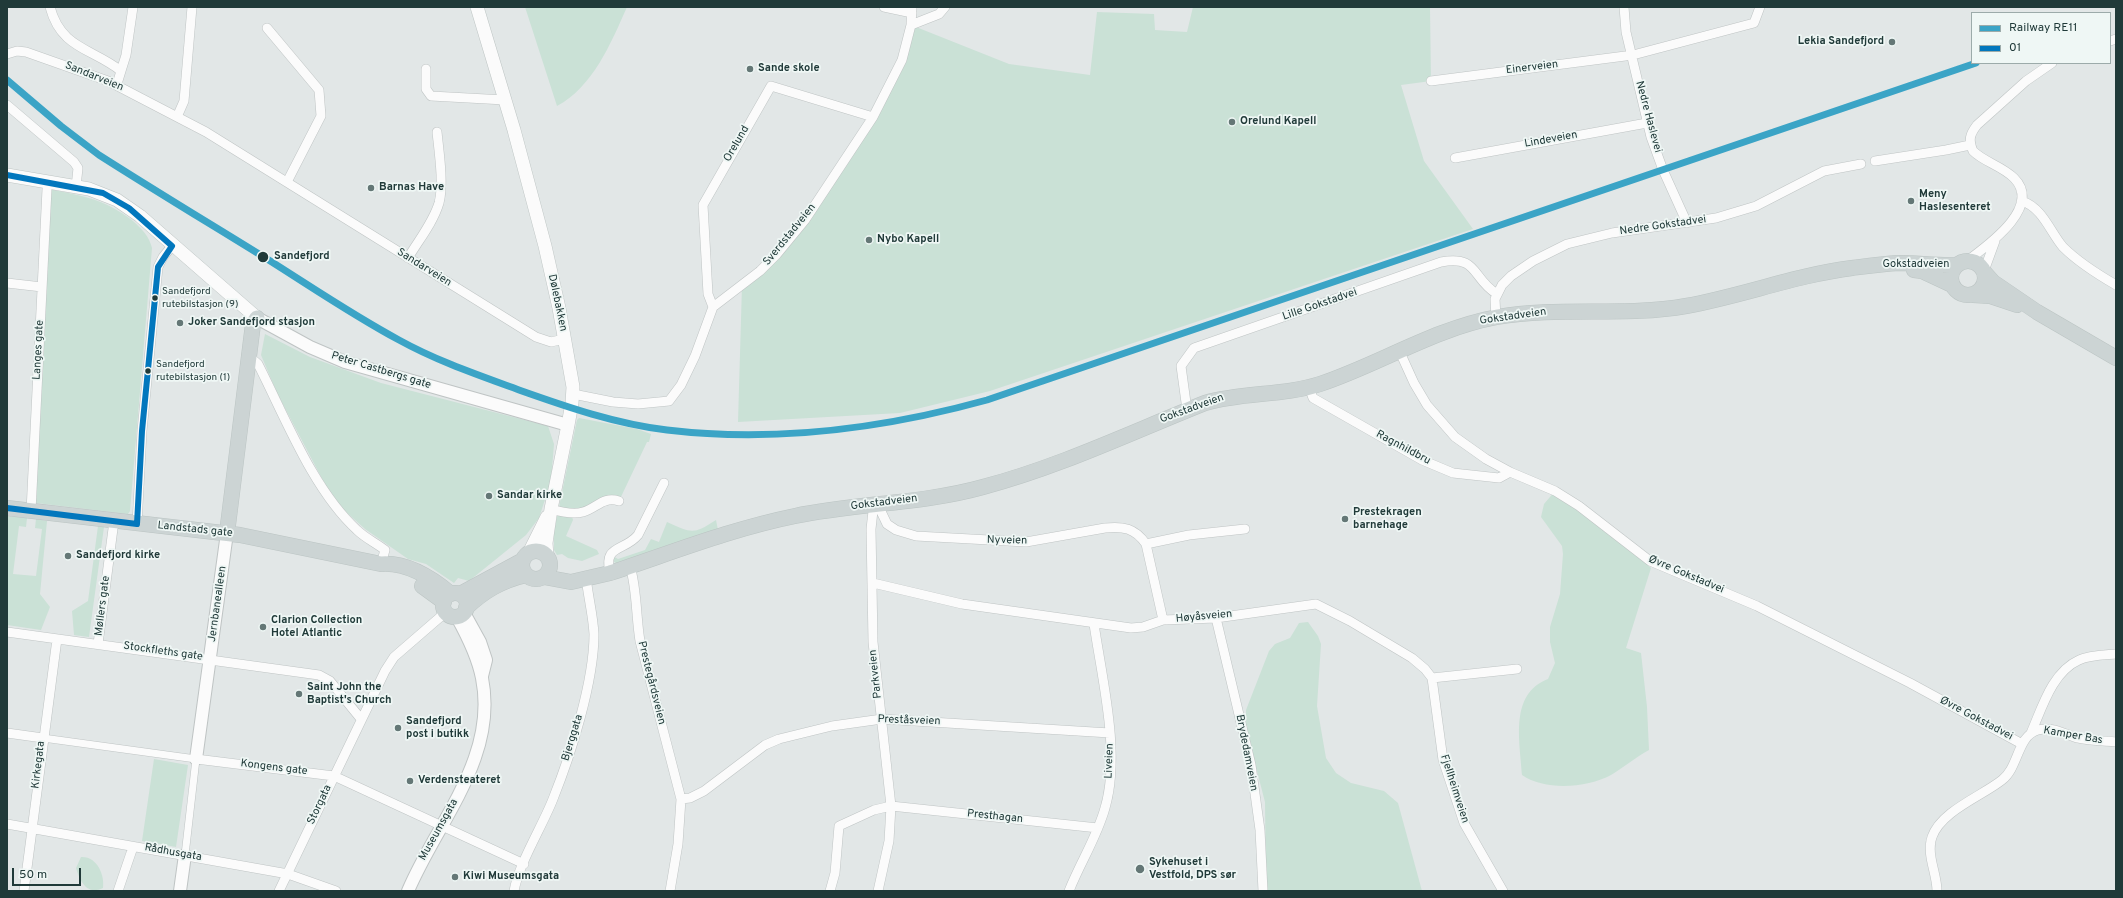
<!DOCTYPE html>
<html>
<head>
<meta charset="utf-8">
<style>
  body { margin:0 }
  #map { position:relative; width:2123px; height:898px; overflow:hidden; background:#e2e7e7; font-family:Overpass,sans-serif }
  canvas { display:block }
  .frame { position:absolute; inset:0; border:8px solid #203a39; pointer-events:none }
  .legend { position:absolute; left:1971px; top:12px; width:140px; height:52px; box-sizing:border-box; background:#eff7f5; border:1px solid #9cabaa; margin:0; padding:5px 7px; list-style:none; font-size:12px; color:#203a39 }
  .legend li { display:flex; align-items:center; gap:8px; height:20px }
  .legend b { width:20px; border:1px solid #9cabaa }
  .scale { position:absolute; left:12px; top:868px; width:69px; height:18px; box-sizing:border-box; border:2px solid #203a39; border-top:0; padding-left:5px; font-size:12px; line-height:14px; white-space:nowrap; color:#203a39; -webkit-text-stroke:3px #eff7f5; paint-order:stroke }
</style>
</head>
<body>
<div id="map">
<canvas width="2123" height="898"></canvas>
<div class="frame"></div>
<ul class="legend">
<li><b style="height:5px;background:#3ba4c6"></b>Railway RE11</li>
<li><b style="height:5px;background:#0277bd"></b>01</li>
</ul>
<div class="scale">50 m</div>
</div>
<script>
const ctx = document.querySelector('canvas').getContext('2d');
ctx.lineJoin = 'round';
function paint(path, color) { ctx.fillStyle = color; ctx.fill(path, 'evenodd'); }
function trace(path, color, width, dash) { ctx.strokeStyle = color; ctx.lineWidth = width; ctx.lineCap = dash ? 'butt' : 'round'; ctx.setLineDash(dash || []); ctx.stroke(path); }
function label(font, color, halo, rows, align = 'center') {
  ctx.font = font + ' Overpass,sans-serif'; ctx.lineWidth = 3.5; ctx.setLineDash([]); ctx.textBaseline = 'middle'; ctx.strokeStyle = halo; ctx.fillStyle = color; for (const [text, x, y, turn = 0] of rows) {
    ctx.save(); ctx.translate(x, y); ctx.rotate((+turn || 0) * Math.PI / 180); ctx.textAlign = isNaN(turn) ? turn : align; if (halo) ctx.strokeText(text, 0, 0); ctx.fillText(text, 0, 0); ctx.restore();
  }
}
paint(new Path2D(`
  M525,7H627C611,43 593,87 557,106Z
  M1193,7H1430L1431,81L1401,85L1424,161L1473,229L990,391L900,413L738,422L742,285L777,254L873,117L902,60L911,25L1009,64L1090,75L1097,12L1154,14L1155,30L1187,32Z
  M47,189C81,195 105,199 133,221C142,229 149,236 152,248L130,511L128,514L36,503Z
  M265,334L310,357L381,383L548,426L554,444L551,481L539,518L526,535L469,581L458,578L454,583L426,564L408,559L365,529L345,511L329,492L277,393L261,355Z
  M579,418L637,429L651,434L649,442H647L619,501L571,513L573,520L566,536L597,550L599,554L582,561L568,558L562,554L557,555L554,550V531L577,420Z
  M1555,491L1618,536L1651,568L1626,648L1641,653L1647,707L1649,750C1636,757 1624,767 1611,775C1587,788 1545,791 1522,775C1520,741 1509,694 1548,679L1555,663L1550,642V627L1560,594L1563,554L1562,546L1541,517L1544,504Z
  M7,516L27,518L26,527L19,526L13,574L36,576L42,529L35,528L36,519L47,521L40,594L50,607L41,630L7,625Z
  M716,520L718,530L618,564L614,562L613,556L618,559L645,550L651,539L659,542L667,522C692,533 693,535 716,520Z
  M98,526L104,527L89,637L74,635L72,611L88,601Z
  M1308,622L1318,636L1321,644L1317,706L1326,758L1336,773L1351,783L1384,791L1398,803L1422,891H1266L1265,802L1246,729V710L1269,651L1275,644L1290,638L1299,623Z
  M154,759L188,765L176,847L142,841Z
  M81,857C97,856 105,875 103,888C87,896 80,881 76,868Z`), '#cae1d6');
const pedestrian = new Path2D(`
  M43,738L196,759L185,855`);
const minor = new Path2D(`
  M50,7C61,49 92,48 121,71L117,84
  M884,7L912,13
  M1624,7L1626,32L1651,137L1663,170L1687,223
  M911,25L939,14L945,7
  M267,28L319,90L321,116L287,182
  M2110,41L2116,39
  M7,54L17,51L26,52L108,81L206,132L536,337L551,342L564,339
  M426,69V89L431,96L505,100
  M121,71L126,55L133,7
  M1431,81L1633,55L1754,23L1760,7
  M7,105L74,162L78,168L76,187
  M177,117L184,101L192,7
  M1455,158L1647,123
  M1875,161L1946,150L1970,145
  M2022,201C2043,208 2050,232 2063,247C2078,262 2097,274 2116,285
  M408,258C418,241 433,223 439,203C444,184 439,152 437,132
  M1967,261C1987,246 2043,207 2014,178C2002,166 1984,162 1973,151C1968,140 1970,134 1977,125L2026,81L2052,63
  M1984,271L1995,241
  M7,283L42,287
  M713,307L708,294L703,205L771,86L873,117
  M1496,318L1495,299L1502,285L1511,276L1533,261L1567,244L1612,233L1716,218L1756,206L1824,171L1861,164
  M1399,350L1414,383L1427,405L1455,437L1486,459L1510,472L1555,491L1579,506L1650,561L1757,606L1910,683L2022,744
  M251,358L258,364C285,417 313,490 357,530C365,538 376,543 385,550L381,564
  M1309,387L1313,398L1422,460L1453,473L1499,478L1510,472
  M573,394L613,402L638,404L669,401L681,385L695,356L713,307L760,271L777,254L805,220L873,117L902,60L911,25L912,7
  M1187,410L1181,366L1194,348L1441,262C1479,255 1471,278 1497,294
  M877,503L873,511L871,529L873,642L891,806L889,841L878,891
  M877,503L887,524L896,530L916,536L1026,542L1105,528C1123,526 1135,528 1146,544L1163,620
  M551,509C561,512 573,515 583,512C597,508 603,496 619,501
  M31,511L47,189
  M137,524L142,431L158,267L163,257L172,246
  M1146,544L1189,535L1245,529
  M630,566C637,589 636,617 640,641L681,799L678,844L670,891
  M610,573C603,544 624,552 638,535L664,483
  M873,583L962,604L1131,628L1143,627L1163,620L1216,618L1316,604L1350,621L1412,658L1425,669L1432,678
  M1216,618L1251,765L1260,830L1263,891
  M7,632L319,675L330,681L361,719
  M98,644L114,521
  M1432,678L1443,760L1464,823L1503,891
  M1432,678L1517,669
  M7,733L43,738
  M2031,733C2042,708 2052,672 2079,660C2089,655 2105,655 2116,654
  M196,759L334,776L524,864
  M681,799L690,798L704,791L765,745L779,739L832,726L882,719L1110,733
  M7,824L288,874L336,891
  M24,891L57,639
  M118,891L133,847
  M279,891L385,671L394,657L446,612
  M514,891C519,863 542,827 553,799C571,754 594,682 594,634C593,615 588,596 586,577
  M830,891L835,873L839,826L874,810L891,806L1098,828
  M1069,891C1080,863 1097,837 1105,808C1121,754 1102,679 1094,624
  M1937,891C1937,873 1926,855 1932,837C1941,811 1982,796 2002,780C2019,767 2017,736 2038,730C2052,726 2065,734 2077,738C2089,741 2103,741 2116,742`);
const tertiary = new Path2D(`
  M257,318L310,347L345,362L568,425
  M464,613L480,642L486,660L482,676
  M196,759L227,533
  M180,891L185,855
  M408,891C437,822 498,758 482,678C478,657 467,635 457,617`);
const secondary = new Path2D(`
  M477,7L514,130L545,246L559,308L573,387L572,403L568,425L551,509L546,543L547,556
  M7,175L89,189L117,200L140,216L257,318
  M529,553L547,517`);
const primary = new Path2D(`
  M1951 278a17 17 0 1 1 34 0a17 17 0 1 1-34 0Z
  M1914,270L1922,271L1952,285
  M1985,273L1993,282L2037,312L2116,358
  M1973,295L1990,296L2017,305
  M7,508L240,535L381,564C406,562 432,578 451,594
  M227,533L253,324L257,318
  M522 565a14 14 0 1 1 28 0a14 14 0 1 1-28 0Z
  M544,577L571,582L610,573C671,553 731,529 795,516C857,503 922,504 983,487C1059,467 1132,432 1205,403C1243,392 1283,396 1320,384C1380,364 1433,329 1497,317C1560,306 1624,317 1686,306C1742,296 1796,275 1852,268C1868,266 1883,264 1899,263C1918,263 1937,266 1957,265
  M422,586L444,602
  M443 605a12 12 0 1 1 24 0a12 12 0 1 1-24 0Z
  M460,594L523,560
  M466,608C484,591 501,581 526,575`);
trace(pedestrian, '#bfc4c4', 8);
trace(minor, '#bfc4c4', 10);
trace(tertiary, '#bfc4c4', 14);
trace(secondary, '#bec5c4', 14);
trace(primary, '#bbc4c3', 16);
trace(pedestrian, '#fbfbfb', 7);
trace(minor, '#fbfbfb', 9);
trace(tertiary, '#fbfbfb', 12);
trace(secondary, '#fbfbfb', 13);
trace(primary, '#ccd4d4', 15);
trace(new Path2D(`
  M7,175L103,193L129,208L172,246
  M7,508L137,524
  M137,524L142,431L158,267L172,246`), '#0277bd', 6);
trace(new Path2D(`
  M7,80L61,126L99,155C157,192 217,228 275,264C316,290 356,317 399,340C437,361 478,375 519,390C567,407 616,424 667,430C776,443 882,429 987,400L1976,63`), '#3ba4c6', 7);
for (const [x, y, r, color] of [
  [1892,42,4,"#647776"],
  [750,69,4,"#647776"],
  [1232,122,4,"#647776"],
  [371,188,4,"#647776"],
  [1911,201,4,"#647776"],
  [869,240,4,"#647776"],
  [263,257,6,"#203a39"],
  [155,298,3.5,"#203a39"],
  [180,323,4,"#647776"],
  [148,371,3.5,"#203a39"],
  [489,496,4,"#647776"],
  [1345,519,4,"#647776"],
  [68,556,4,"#647776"],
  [263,627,4,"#647776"],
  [299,694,4,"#647776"],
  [398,728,4,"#647776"],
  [410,781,4,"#647776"],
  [1140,869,5,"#647776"],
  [455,877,4,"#647776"]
]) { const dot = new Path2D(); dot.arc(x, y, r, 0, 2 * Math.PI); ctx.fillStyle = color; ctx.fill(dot); trace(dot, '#eff7f5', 1.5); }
label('10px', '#203a39', '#eff7f5', [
  ["Sandefjord",162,292],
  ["rutebilstasjon (9)",162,305],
  ["Sandefjord",156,365],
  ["rutebilstasjon (1)",156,378]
], 'left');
label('bold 11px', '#203a39', '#eff7f5', [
  ["Lekia Sandefjord",1884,42,"right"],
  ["Sande skole",758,69],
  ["Orelund Kapell",1240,122],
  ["Barnas Have",379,188],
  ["Meny",1919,195],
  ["Haslesenteret",1919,208],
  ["Nybo Kapell",877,240],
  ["Joker Sandefjord stasjon",188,323],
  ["Sandar kirke",497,496],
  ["Prestekragen",1353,513],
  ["barnehage",1353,526],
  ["Sandefjord kirke",76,556],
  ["Clarion Collection",271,621],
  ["Hotel Atlantic",271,634],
  ["Saint John the",307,688],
  ["Baptist's Church",307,701],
  ["Sandefjord",406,722],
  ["post i butikk",406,735],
  ["Verdensteateret",418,781],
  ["Sykehuset i",1149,863],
  ["Vestfold, DPS sør",1149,876],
  ["Kiwi Museumsgata",463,877]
], 'left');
label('11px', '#203a39', '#eff7f5', [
  ["Einerveien",1532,68,-7],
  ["Sandarveien",94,77,22],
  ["Nedre Haslevei",1648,117,75],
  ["Lindeveien",1551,140,-10],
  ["Orelund",737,144,-60],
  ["Nedre Gokstadvei",1663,226,-8],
  ["Sverdstadveien",790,235,-51],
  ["Gokstadveien",1916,265],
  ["Sandarveien",424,268,32],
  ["Dølebakken",557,303,78],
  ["Lille Gokstadvei",1320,305,-19],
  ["Gokstadveien",1513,317,-8],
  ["Langes gate",39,350,-87],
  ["Peter Castbergs gate",381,371,17],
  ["Gokstadveien",1192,409,-20],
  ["Ragnhildbru",1403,448,28],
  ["Gokstadveien",884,503,-7],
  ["Landstads gate",195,530,6],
  ["Nyveien",1007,541,1],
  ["Øvre Gokstadvei",1686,575,23],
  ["Jernbanealleen",218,604,-82],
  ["Møllers gate",103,606,-83],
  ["Høyåsveien",1204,617,-5],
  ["Stockfleths gate",163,652,8],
  ["Parkveien",876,674,-96],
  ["Prestegårdsveien",651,683,76],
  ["Øvre Gokstadvei",1976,719,28],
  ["Preståsveien",909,721,2],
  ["Kamper Bas",2073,736,10],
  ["Bjerggata",573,738,-73],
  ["Brydedamveien",1246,753,79],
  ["Liveien",1110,761,-88],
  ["Kirkegata",39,765,-83],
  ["Kongens gate",274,768,7],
  ["Fjellheimveien",1454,789,72],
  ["Storgata",320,805,-65],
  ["Presthagan",995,817,6],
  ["Museumsgata",439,830,-61],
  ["Rådhusgata",173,853,10]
]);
label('bold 11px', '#203a39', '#eff7f5', [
  ["Sandefjord",274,257]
], 'left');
</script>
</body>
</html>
